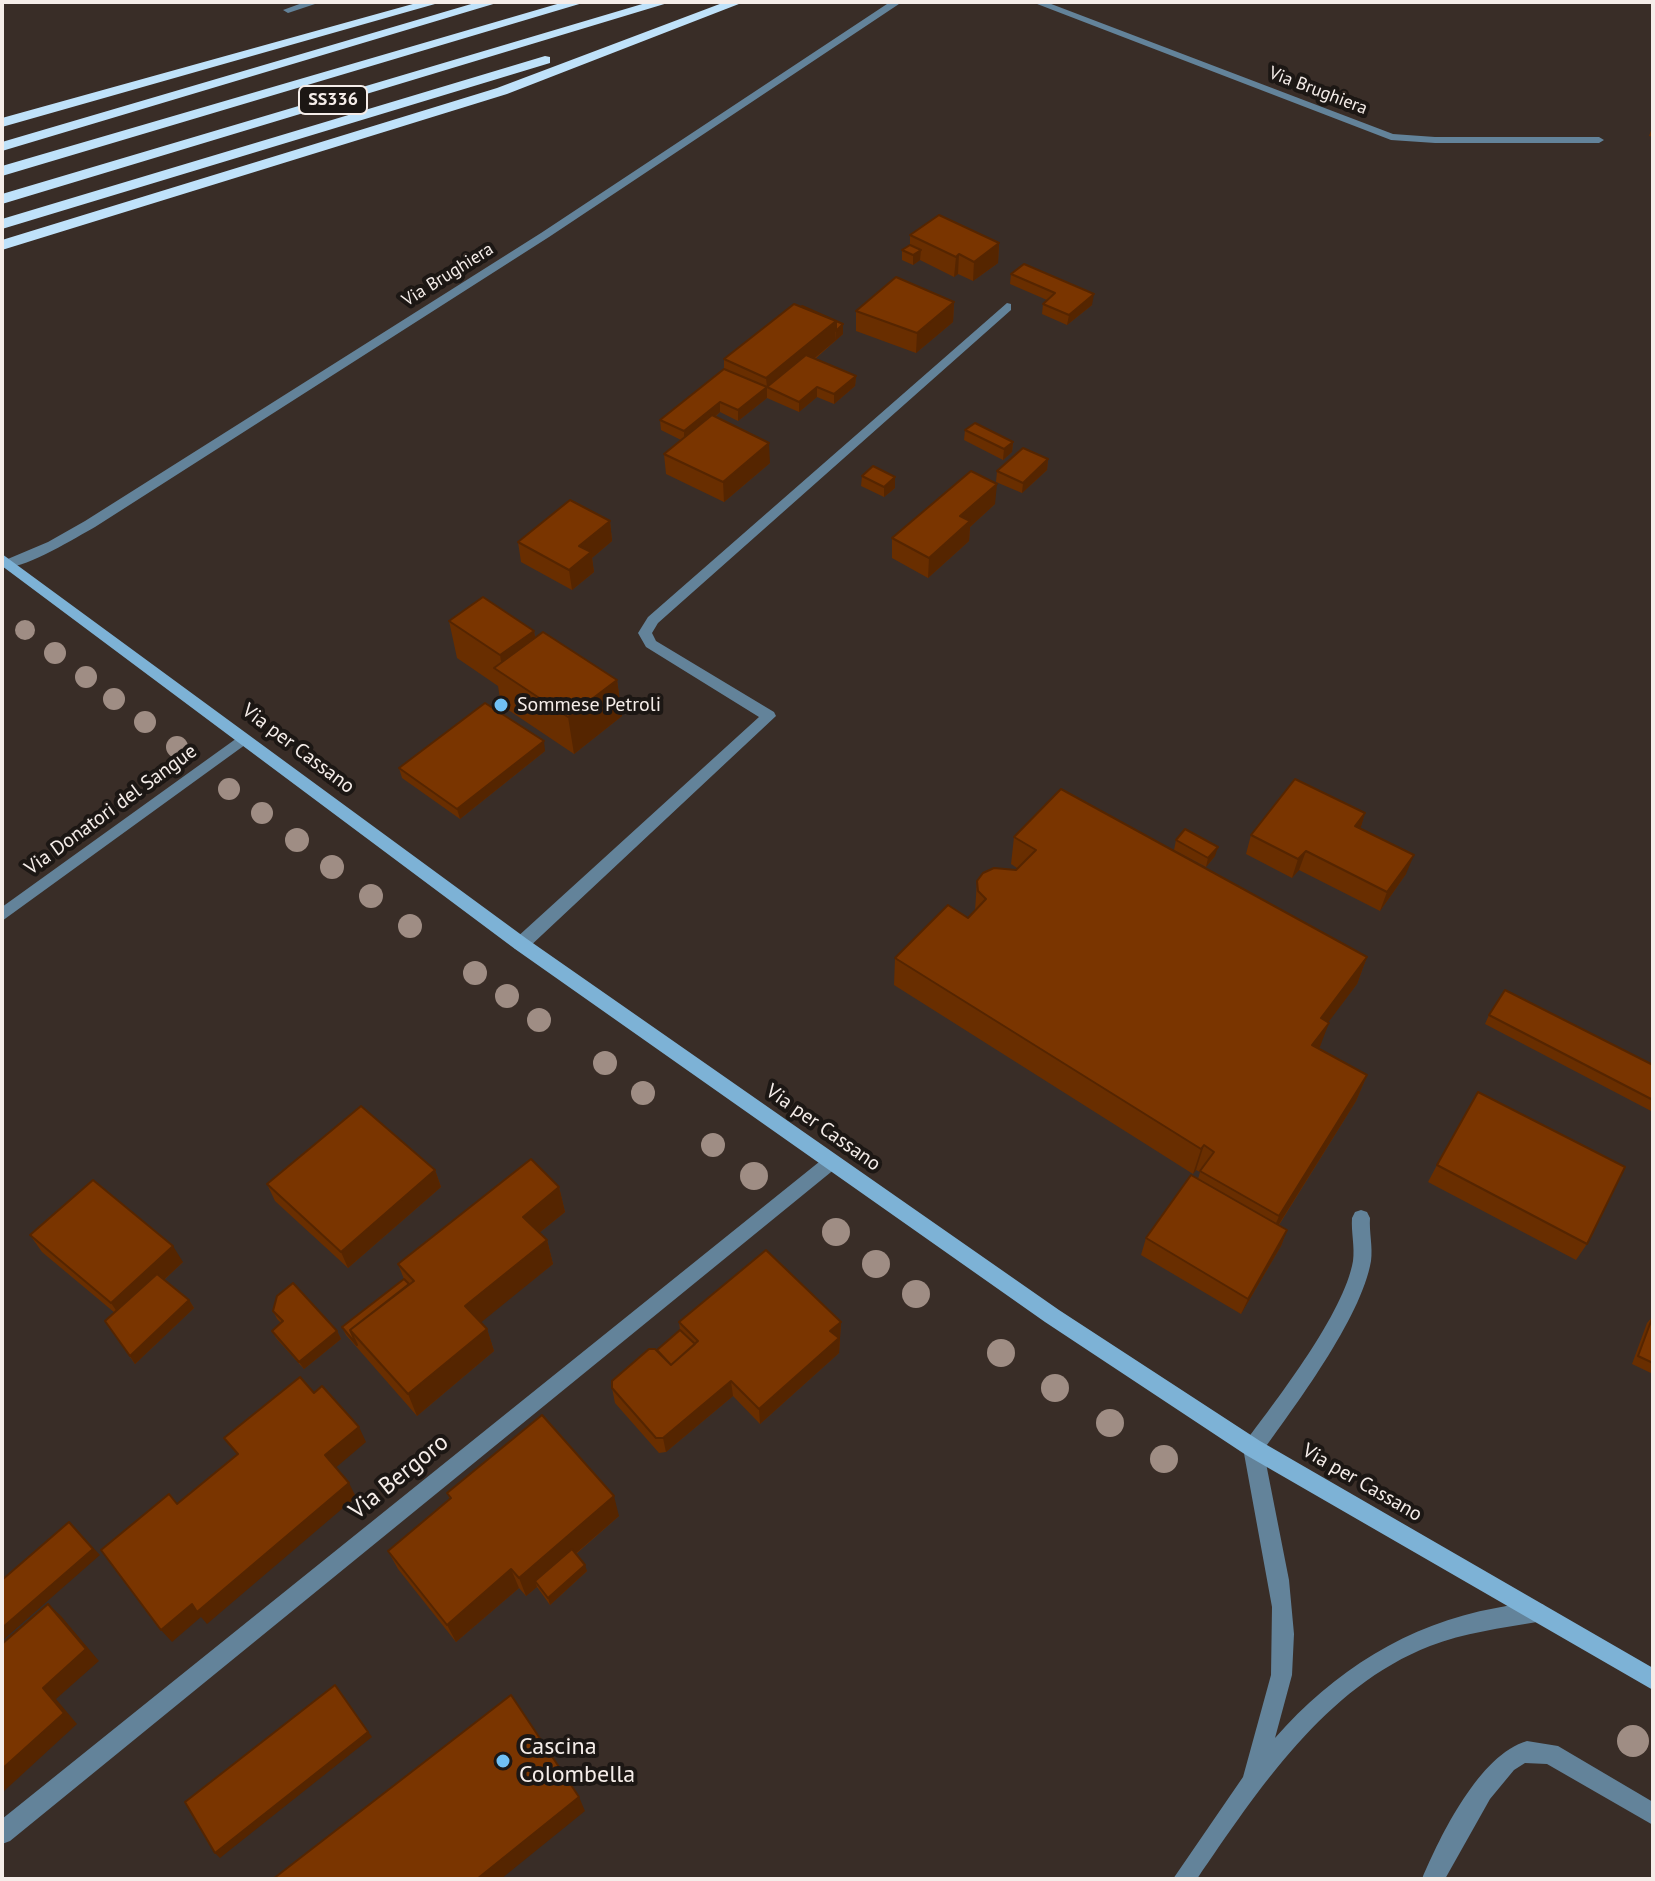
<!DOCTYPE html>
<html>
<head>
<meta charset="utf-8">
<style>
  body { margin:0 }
  #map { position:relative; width:1655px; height:1881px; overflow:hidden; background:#392d27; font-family:"PT Sans",sans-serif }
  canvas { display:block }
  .frame { position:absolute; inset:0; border:4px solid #f5ede9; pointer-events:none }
</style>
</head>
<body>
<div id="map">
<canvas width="1655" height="1881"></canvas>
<div class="frame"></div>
</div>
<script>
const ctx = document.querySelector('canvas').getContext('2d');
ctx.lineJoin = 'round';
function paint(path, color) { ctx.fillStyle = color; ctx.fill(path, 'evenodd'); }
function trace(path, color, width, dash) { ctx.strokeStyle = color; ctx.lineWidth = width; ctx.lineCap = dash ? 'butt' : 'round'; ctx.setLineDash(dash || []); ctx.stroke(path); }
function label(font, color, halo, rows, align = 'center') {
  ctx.font = font + ' "PT Sans",sans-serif'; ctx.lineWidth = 8; ctx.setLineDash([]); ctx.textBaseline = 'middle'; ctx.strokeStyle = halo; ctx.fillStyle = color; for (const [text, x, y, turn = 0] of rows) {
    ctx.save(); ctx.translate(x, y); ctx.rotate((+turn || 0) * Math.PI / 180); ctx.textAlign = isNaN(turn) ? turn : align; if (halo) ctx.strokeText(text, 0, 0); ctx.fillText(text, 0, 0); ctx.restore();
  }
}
paint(new Path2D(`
  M305,2H321L288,13L283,10Z
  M890,2H902L549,237L95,527C75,538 24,570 3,567V561L48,542L85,521L541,233Z
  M1032,2H1046L1393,134L1435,137H1599L1604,140L1599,143H1435L1391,140Z
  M1361,1210L1367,1212L1370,1218C1369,1232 1373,1247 1371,1261C1361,1319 1294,1407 1260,1455L1253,1457L1246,1455L1243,1448L1246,1441C1278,1398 1344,1313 1353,1261C1355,1247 1351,1232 1352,1218L1355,1212Z
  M1527,1741L1558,1746L1653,1802V1825L1547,1764L1525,1763L1514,1770L1490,1799L1445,1879H1422C1440,1836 1480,1754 1527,1741Z`), '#63839a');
paint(new Path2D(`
  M1007,303L1011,304V310L658,623L652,633L656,641L774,712L776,716L527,949H515L513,944L515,939L759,717L646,647L638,633L648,617Z
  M244,733L251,738L249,742L2,921V907Z
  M830,1155L836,1158L839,1163L836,1168L10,1841L2,1844V1819L824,1158Z`), '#63839a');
paint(new Path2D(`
  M1253,1439L1260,1441L1263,1448L1289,1580L1294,1634L1292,1675L1275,1738C1334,1671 1407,1624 1496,1608C1510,1606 1530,1599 1544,1605L1547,1612L1544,1619L1537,1622C1501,1628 1464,1633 1430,1646C1325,1687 1258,1790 1197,1879H1173L1243,1777L1271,1675L1272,1607L1243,1448L1246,1441Z`), '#63839a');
paint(new Path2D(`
  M2,554L527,939L1059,1310L1260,1441L1653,1668V1690L1246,1455L1045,1322L515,949L2,566Z`), '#7db2d6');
paint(new Path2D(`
  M420,2H442L2,127V118Z
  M478,2H500L2,151V142Z
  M564,2H586L2,176V166Z
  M649,2H671L2,204V194Z
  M725,2H744L507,94L2,250V240L497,88Z
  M545,56L550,57V63L2,229V219Z`), '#bfe2fa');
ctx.fillStyle = '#9f8d84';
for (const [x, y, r] of [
  [25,630,10],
  [55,653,11],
  [86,677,11],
  [114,699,11],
  [145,722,11],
  [177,747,11],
  [229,789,11],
  [262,813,11],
  [297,840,12],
  [332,867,12],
  [371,896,12],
  [410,926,12],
  [475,973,12],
  [507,996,12],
  [539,1020,12],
  [605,1063,12],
  [643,1093,12],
  [713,1145,12],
  [754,1176,14],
  [836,1232,14],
  [876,1264,14],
  [916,1294,14],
  [1001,1353,14],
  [1055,1388,14],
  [1110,1423,14],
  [1164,1459,14],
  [1633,1741,16]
]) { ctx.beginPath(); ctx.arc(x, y, r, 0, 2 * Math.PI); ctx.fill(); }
paint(new Path2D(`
  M1653,125V137L1649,136Z
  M910,235L999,243L998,263L973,281L958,274L954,277L920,260L913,265L902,260V250L910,245Z
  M1011,274L1092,305L1067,325L1042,314L1043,304L1047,300L1010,284Z
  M954,302L953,322L916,353L856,331V311Z
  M843,324V334L815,359L856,376L855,386L834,404L817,397L799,412L767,398L738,421L720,412L715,417L770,463L724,502L666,474L664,454L681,440L661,430L660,420L724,369V359Z
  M965,430L1013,442L1012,452L1003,460L964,440Z
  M1048,459L1047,470L1022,493L996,482L997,471Z
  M862,476L895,488L884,497L861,486Z
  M995,504L970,527L969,541L928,578L892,558V538Z
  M610,521L612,541L592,558L594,572L572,590L521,562L518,542Z
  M449,621L534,631L535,638L617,680L622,716L574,754L501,705L498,686L457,658Z
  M545,751L460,819L402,778L399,768Z
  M1365,813L1360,829L1406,874L1380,911L1299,870L1292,878L1246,854L1251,835Z
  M1014,837L1367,957L1357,984L1328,1022L1319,1049L1367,1075L1356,1101L1279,1225L1287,1230L1281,1246L1241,1314L1141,1255L1146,1238L1198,1179L1200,1172L1196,1170L1193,1174L894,985L895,958L968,918L975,911L977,881L1016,870L1017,868L1011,864Z
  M1176,840L1215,856L1206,867L1174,850Z
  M1489,1015L1653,1065V1112L1485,1024Z
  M1437,1165L1587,1244L1576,1260L1428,1182Z
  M435,1170L441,1187L348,1268L275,1201L267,1184Z
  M559,1187L565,1212L539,1233L547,1240L553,1264L480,1322L487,1329L494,1351L417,1416L346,1335L342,1327L404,1279L398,1264Z
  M30,1235L183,1262L164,1280L189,1300L194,1308L135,1364L105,1321L115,1313L42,1252Z
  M273,1311L337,1331L341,1339L304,1369L276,1338L272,1331L281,1323L277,1319Z
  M1653,1316V1374L1632,1364L1647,1323Z
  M679,1322H841L839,1353L760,1424L733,1396L666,1452L659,1453L615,1403L612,1388L680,1330Z
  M447,1493L619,1516L576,1554L587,1571L550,1605L537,1587L526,1596L519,1588L456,1642L398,1569L388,1551L450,1499Z`), '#692e00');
paint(new Path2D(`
  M999,243L998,263L973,281L974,262Z
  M921,250L920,260L913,265V255Z
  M959,254L958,274L954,277L956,257Z
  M1094,294L1092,305L1067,325L1069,315Z
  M954,302L953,322L916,353L917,333Z
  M836,321L835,341L775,391L767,387L766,378Z
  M843,324V334L835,341L836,331Z
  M856,376L855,386L834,404V394Z
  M767,387V398L738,421V410Z
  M817,387V397L799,412V402Z
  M720,402V412L684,442V431Z
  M1013,442L1012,452L1003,460L1004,449Z
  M769,443L770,463L724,502L723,482Z
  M1048,459L1047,470L1022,493L1023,483Z
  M895,477V488L884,497V487Z
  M997,484L995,504L970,527L969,541L928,578L929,558L960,516Z
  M610,521L612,541L592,558L594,572L572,590L569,570L579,546Z
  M534,631L540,667L503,674L500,655Z
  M617,680L622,716L574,754L568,717Z
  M544,741L545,751L460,819L457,809Z
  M1365,813L1359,833L1355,826Z
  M1218,847L1215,856L1206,867L1208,858Z
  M1306,851L1299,870L1292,878L1298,859Z
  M1414,855L1406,874L1380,911L1387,892Z
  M1367,957L1357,984L1312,1044L1321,1018Z
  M1329,1023L1319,1049L1312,1045Z
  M1367,1075L1356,1101L1269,1240L1279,1216Z
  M1204,1145L1196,1170L1193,1174L1201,1149Z
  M435,1170L441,1187L348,1268L341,1252Z
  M559,1187L565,1212L529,1241L523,1217Z
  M1287,1230L1281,1246L1241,1314L1248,1299Z
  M547,1240L553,1264L473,1329L465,1306Z
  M173,1246L183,1262L122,1319L111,1303Z
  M189,1300L194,1308L135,1364L130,1356Z
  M841,1322L839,1353L760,1424L759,1409L830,1331Z
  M487,1329L494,1351L417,1416L408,1394Z
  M337,1331L341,1339L304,1369L299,1362Z
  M731,1381L733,1396L666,1452L663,1438Z
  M359,1427L366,1442L333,1470L325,1455Z
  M349,1483L356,1497L207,1624L201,1617L172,1642L161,1630L192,1604Z
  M614,1496L619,1516L538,1586L535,1581L537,1587L526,1596L519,1578Z
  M69,1522L100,1555L2,1641V1628Z
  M585,1565L587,1571L550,1605L548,1598Z
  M511,1569L519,1588L456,1642L447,1625Z
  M48,1604L61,1616L99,1661L56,1699L77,1724L2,1793V1769L43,1688Z
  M335,1685L372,1737L220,1858L215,1853Z
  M579,1797L585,1811L501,1879H477Z`), '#552500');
const building = new Path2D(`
  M939,215L999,243L974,262L959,254L956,257L910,235Z
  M910,245L921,250L913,255L902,250Z
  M1024,264L1094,294L1069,315L1043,304L1055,293L1011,274Z
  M896,277L954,302L917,333L856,311Z
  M794,304L836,321L766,378L724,359Z
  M802,306L843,324L836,331V321L802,307Z
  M806,355L856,376L834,394L817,387L799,402L767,387Z
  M724,369L767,387L738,410L720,402L684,431L660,420Z
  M712,415L769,443L723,482L664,454Z
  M975,423L1013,442L1004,449L965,430Z
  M1023,448L1048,459L1023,483L997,471Z
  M873,466L895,477L884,487L862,476Z
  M971,471L997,484L960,516L970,521L929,558L892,538Z
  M570,500L610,521L579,546L591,552L569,570L518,542Z
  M483,597L534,631L500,655L449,621Z
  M543,632L617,680L568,717L494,668Z
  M485,703L544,741L457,809L399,768Z
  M1295,779L1365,813L1355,826L1414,855L1387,892L1306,851L1298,859L1251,835Z
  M1061,789L1367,957L1321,1018L1329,1023L1312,1045L1367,1075L1279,1216L1200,1171L1214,1152L1204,1145L1201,1149L895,958L948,905L968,918L986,899L978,891L977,881L983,873L994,868L1016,870L1036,850L1014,837Z
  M1185,829L1218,847L1208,858L1176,840Z
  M1505,990L1653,1065V1100L1489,1015Z
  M1478,1092L1625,1167L1587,1244L1437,1165Z
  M361,1106L435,1170L341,1252L267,1184Z
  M531,1159L559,1187L523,1217L547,1240L465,1306L487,1329L408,1394L350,1330L414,1281L398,1264Z
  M1191,1175L1287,1230L1248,1299L1146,1238Z
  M93,1180L173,1246L111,1303L30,1235Z
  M766,1250L841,1322L830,1331L839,1338L759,1409L731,1381L663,1438H656L612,1388V1381L649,1349H655L671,1365L698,1341L679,1322Z
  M157,1274L189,1300L130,1356L105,1321Z
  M404,1279L409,1284L350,1330L357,1345L342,1327Z
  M293,1283L337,1331L299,1362L272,1331L283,1321L273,1311L277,1296Z
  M1653,1316V1363L1638,1356Z
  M680,1330L695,1344L671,1365L657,1350Z
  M300,1377L314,1393L322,1386L359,1427L325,1455L349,1483L197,1612L192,1604L161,1630L101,1550L169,1494L177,1504L238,1454L224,1438Z
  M542,1415L614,1496L519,1578L511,1569L447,1625L388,1551L451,1498L447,1493Z
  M69,1522L93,1549L2,1628V1580Z
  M572,1549L585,1565L548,1598L535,1581Z
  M48,1604L86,1649L43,1688L64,1713L2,1769V1644Z
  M335,1685L368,1732L215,1853L185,1802Z
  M511,1695L579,1797L477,1879H273Z`);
paint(building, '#7a3500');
trace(building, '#552500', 2);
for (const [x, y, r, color] of [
  [501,705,8,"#71c1f5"],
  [503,1761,8,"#71c1f5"]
]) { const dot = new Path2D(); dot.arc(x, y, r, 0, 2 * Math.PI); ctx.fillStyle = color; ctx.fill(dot); trace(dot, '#1c1714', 3); }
label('18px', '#f5ede9', '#1c1714', [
  ["Via Brughiera",1318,91,21],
  ["Via Brughiera",448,275,-32]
]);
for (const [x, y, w] of [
  [333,100,68]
]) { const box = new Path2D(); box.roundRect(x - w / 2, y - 14, w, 28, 6); ctx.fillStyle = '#1c1714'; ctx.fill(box); trace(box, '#f5ede9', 2); }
label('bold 18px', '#f5ede9', null, [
  ["SS336",333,100]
]);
label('20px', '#f5ede9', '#1c1714', [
  ["Sommese Petroli",517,705]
], 'left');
label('20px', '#f5ede9', '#1c1714', [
  ["Via per Cassano",298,749,37],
  ["Via Donatori del Sangue",111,810,-36],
  ["Via per Cassano",823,1128,35],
  ["Via per Cassano",1362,1483,30]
]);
label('24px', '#f5ede9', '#1c1714', [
  ["Via Bergoro",399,1477,-39]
]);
label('24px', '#f5ede9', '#1c1714', [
  ["Cascina",519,1747],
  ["Colombella",519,1775]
], 'left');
</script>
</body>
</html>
